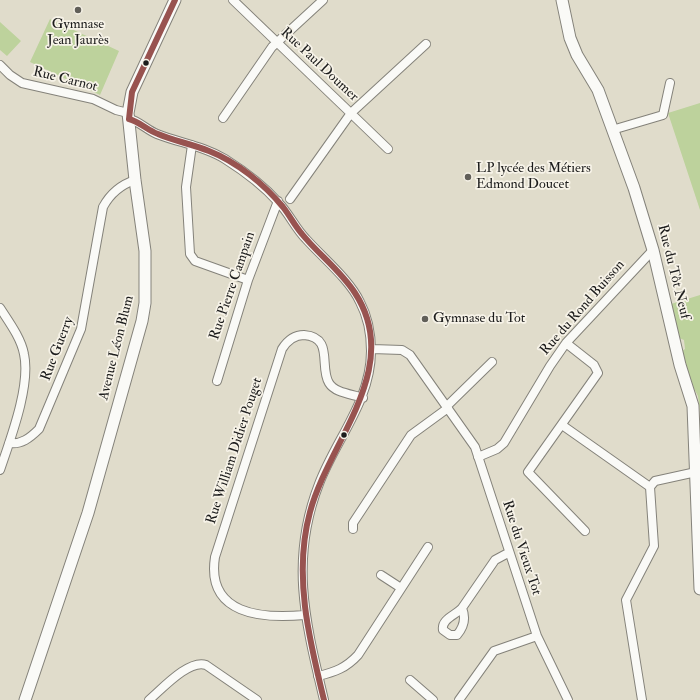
<!DOCTYPE html>
<html>
<head>
<meta charset="utf-8">
<style>
  body { margin:0 }
  canvas { display:block; background:#e0dccb }
</style>
</head>
<body>
<canvas width="700" height="700"></canvas>
<script>
const ctx = document.querySelector('canvas').getContext('2d');
ctx.lineJoin = 'round';
function paint(path, color) { ctx.fillStyle = color; ctx.fill(path, 'evenodd'); }
function trace(path, color, width, dash) { ctx.strokeStyle = color; ctx.lineWidth = width; ctx.lineCap = dash ? 'butt' : 'round'; ctx.setLineDash(dash || []); ctx.stroke(path); }
function label(font, color, halo, rows, align = 'center') {
  ctx.font = font + ' "IM FELL Double Pica",serif'; ctx.lineWidth = 3.5; ctx.setLineDash([]); ctx.textBaseline = 'middle'; ctx.strokeStyle = halo; ctx.fillStyle = color; for (const [text, x, y, turn = 0] of rows) {
    ctx.save(); ctx.translate(x, y); ctx.rotate((+turn || 0) * Math.PI / 180); ctx.textAlign = isNaN(turn) ? turn : align; if (halo) ctx.strokeText(text, 0, 0); ctx.fillText(text, 0, 0); ctx.restore();
  }
}
paint(new Path2D(`
  M50,19L119,51L100,95L30,62Z
  M0,22L21,41L7,56L0,50Z
  M700,103V210L668,113Z
  M700,295V412L698,396L691,383L682,351L685,349L684,340L679,338L671,304Z`), '#bdd29c');
const street = new Path2D(`
  M233,0L388,149
  M0,65L10,75L22,83L93,99L116,110L128,113
  M223,118L272,47L323,0
  M129,119C139,121 147,130 157,134C180,143 204,146 225,159C244,171 263,185 278,202C289,213 295,228 306,239C323,258 350,280 360,302C368,317 371,335 371,351C371,401 336,439 319,484C289,561 306,624 324,700
  M612,130L663,115L670,83
  M192,145L186,187L190,254L195,261L248,280
  M290,199L351,113L426,44
  M0,308C9,322 21,338 24,354C31,386 10,440 0,470
  M566,343L594,365L598,373L528,472L585,531
  M372,349L402,350L410,355L475,447L537,636L568,700
  M217,381L248,280L278,201
  M447,406L492,362
  M562,425L650,487L655,481L696,472
  M9,443C21,445 30,438 39,429L81,329L103,207C110,194 120,185 135,180
  M478,457L497,449L504,443L550,366L566,343L653,250
  M353,529V523L411,435L448,408
  M381,575L401,588
  M462,608C456,615 441,619 443,630L450,635H457C464,627 466,618 462,608L495,560L508,553
  M305,615C262,619 206,615 215,557L282,349C287,341 294,335 304,335C334,337 319,367 329,383C335,393 352,394 363,398
  M318,676C335,672 346,668 358,655L428,547
  M410,680L433,700
  M149,700C162,689 189,659 206,665L257,700
  M459,700L494,651L537,636
  M642,700L626,600L654,546L650,487`);
const secondary = new Path2D(`
  M562,0L570,38L577,55L598,90L634,188L653,250L680,365L693,406L700,589
  M25,700L88,513L142,321L145,303V251L135,180L128,113L132,92L175,0`);
trace(street, '#84827a', 10);
trace(secondary, '#84827a', 13);
trace(street, '#fafaf7', 8);
trace(secondary, '#fafaf7', 11);
trace(new Path2D(`
  M129,119C140,122 147,130 158,134C174,141 192,144 209,151C237,162 264,184 283,207C290,216 295,226 302,234C318,254 340,270 355,293C404,368 329,441 310,512C293,574 309,639 324,700
  M129,119L132,92L175,0`), '#985350', 6);
for (const [x, y, r, color] of [
  [78,10,4,"#615f59"],
  [146,63,3.5,"#1c1c1c"],
  [468,177,4,"#615f59"],
  [425,319,4,"#615f59"],
  [344,435,3.5,"#1c1c1c"]
]) { const dot = new Path2D(); dot.arc(x, y, r, 0, 2 * Math.PI); ctx.fillStyle = color; ctx.fill(dot); trace(dot, '#f7f3e8', 1.5); }
label('14px', '#1c1c1c', '#f7f3e8', [
  ["Gymnase",78,25,"center"],
  ["Jean Jaurès",78,41,"center"],
  ["LP lycée des Métiers",476,169],
  ["Edmond Doucet",476,185],
  ["Gymnase du Tot",433,319]
], 'left');
label('14px', '#1c1c1c', '#f7f3e8', [
  ["Rue Paul Doumer",319,65,43],
  ["Rue Carnot",65,80,14],
  ["Rue du Tôt Neuf",673,272,76],
  ["Rue Pierre Campain",233,286,-71],
  ["Rue du Rond Buisson",583,308,-49],
  ["Avenue Léon Blum",117,348,-76],
  ["Rue Guerry",58,349,-69],
  ["Rue William Didier Pouget",235,451,-72],
  ["Rue du Vieux Tot",521,548,72]
]);
</script>
</body>
</html>
